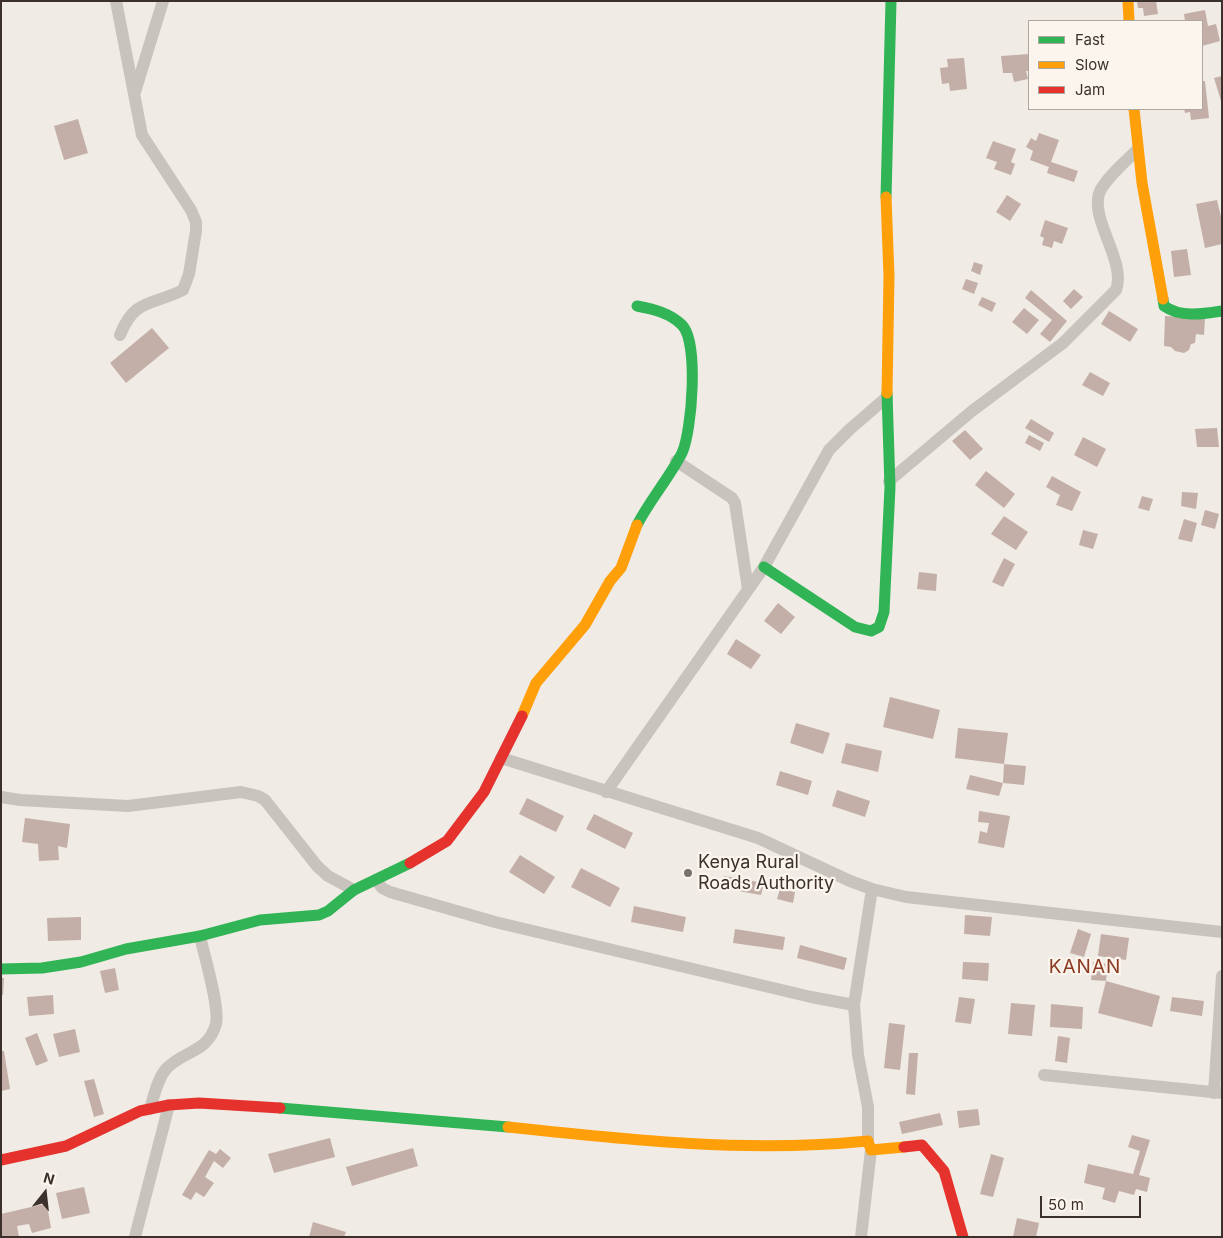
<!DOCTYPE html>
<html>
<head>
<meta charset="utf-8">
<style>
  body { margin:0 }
  #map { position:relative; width:1223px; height:1238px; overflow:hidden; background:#f0ebe5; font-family:Inter,sans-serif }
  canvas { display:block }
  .frame { position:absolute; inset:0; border:2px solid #3b302b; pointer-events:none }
  .legend { position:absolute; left:1028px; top:20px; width:175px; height:90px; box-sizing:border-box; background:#fbf5ee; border:1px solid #aea6a0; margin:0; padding:6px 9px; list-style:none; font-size:15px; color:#3b302b }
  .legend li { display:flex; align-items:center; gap:10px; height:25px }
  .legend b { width:25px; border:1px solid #aea6a0 }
  .north { position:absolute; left:20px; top:1168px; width:50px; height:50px; -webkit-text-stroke:4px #fbf5ee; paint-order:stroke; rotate:16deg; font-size:14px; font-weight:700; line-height:20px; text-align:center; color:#3b302b }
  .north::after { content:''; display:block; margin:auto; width:18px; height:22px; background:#3b302b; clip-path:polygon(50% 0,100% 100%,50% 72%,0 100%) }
  .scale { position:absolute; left:1040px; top:1196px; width:101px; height:22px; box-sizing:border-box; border:2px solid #3b302b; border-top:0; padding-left:6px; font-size:15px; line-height:18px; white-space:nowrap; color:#3b302b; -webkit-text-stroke:4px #fbf5ee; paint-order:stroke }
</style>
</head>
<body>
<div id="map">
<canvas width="1223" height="1238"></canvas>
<div class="frame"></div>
<ul class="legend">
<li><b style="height:6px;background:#30b455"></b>Fast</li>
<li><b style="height:6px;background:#ff9f0a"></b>Slow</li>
<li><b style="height:6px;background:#e5322d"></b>Jam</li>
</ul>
<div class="north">N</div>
<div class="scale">50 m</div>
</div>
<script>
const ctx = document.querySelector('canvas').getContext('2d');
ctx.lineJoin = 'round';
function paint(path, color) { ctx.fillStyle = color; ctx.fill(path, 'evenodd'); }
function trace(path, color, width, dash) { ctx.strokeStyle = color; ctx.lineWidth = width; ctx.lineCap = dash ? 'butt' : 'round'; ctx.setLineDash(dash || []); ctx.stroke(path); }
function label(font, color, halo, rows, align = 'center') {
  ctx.font = font + ' Inter,sans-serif'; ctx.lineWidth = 4.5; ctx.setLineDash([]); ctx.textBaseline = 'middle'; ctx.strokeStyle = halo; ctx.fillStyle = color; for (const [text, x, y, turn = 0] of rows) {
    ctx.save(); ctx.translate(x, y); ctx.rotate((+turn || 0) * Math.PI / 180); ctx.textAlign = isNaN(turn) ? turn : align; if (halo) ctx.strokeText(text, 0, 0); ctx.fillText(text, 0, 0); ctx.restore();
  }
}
paint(new Path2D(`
  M1137,1H1156L1158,14L1144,16L1143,8H1138Z
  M1205,10L1208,26L1216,24L1220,41L1202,46V21H1185L1184,14Z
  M1029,54V71H1026L1028,79L1014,82L1012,73H1003L1001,56Z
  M964,58L967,89L950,91L949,83L942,84L940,68L948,67L947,59Z
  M1222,76V101H1221L1214,78Z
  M1202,81H1205L1209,118L1191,120L1190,112L1185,113L1184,109H1202Z
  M78,119L88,153L64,160L54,126Z
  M1039,133L1059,140L1051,162L1078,171L1074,182L1047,173L1049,167L1030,160L1033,151L1026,147L1031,138L1036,141Z
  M993,141L1016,149L1011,162L1015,164L1011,175L994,169L997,162L986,158Z
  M1007,195L1021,204L1010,221L996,212Z
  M1217,200L1222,221V244L1205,248L1196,204Z
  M1045,220L1068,228L1062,244L1054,241L1052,248L1042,245L1044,238L1040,236Z
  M1187,249L1191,275L1174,277L1171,251Z
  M974,262L983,265L980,275L971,271Z
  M966,279L978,283L974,294L962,289Z
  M1074,289L1083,297L1071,309L1063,301Z
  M1031,290L1067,321L1050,342L1040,334L1052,320L1025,298Z
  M982,297L996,303L992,312L978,305Z
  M1024,308L1039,320L1027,334L1012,322Z
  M1109,311L1138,329L1130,342L1101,324Z
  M1165,316L1205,318L1204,335L1196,334L1195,343L1191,344L1189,350L1184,353L1175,351L1171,347L1164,346Z
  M152,328L169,348L126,383L110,363Z
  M1090,372L1110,383L1103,396L1082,385Z
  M1031,419L1054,433L1049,442L1025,428Z
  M1217,428L1219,447H1197L1195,429Z
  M965,430L983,449L970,460L952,441Z
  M1029,435L1044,443L1040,451L1025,443Z
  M1083,437L1106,449L1097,467L1074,455Z
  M986,471L1015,494L1004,508L975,485Z
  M1052,476L1081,492L1072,511L1056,505L1060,495L1046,487Z
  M1182,492L1198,493L1196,509L1181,506Z
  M1142,496L1153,499L1149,511L1138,508Z
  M1205,510L1219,514L1215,529L1201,525Z
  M1004,516L1028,532L1016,550L991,534Z
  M1184,519L1197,523L1192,542L1178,539Z
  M1083,530L1098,534L1093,549L1079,545Z
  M1004,558L1015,564L1003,587L992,582Z
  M919,572L937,574L936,591L917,589Z
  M778,603L795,617L781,634L764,621Z
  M736,639L761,655L751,669L727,654Z
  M890,697L940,710L933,739L883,727Z
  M796,723L830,733L823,754L790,743Z
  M958,728L1008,733L1004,764L955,758Z
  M846,743L882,751L878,772L841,763Z
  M1004,764L1026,766L1024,785L1003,783Z
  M780,771L812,781L808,795L776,785Z
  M970,775L1003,783L999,796L966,789Z
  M837,790L870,801L865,817L832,806Z
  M527,798L564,816L556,832L519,814Z
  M979,811L1010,816L1004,848L978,843L980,831L987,833L989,823L978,822Z
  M594,814L633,833L625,849L586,829Z
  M25,818L70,824L67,848L58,846L59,860L39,861L38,844L22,842Z
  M520,855L555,877L544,894L509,872Z
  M581,868L620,888L610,907L571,887Z
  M724,876L764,883L761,895L722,888Z
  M780,889L795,892L793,903L777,899Z
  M634,906L686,917L683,932L631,922Z
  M965,915L992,917L990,936L964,934Z
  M81,917V940L48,941L47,918Z
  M735,929L785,937L783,950L733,943Z
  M1078,929L1091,934L1084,957L1070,953Z
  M1101,934L1129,938L1126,960L1098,956Z
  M800,945L847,958L844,970L797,958Z
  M963,962L989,963L988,981L962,979Z
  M1093,962L1108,964L1106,981L1091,980Z
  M115,968L119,990L105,993L100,971Z
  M1,978H4L3,995H1Z
  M1106,981L1160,996L1152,1027L1098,1013Z
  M53,995L54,1014L29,1016L27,997Z
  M959,997L975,999L971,1024L955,1022Z
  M1172,997L1204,1001L1202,1016L1170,1011Z
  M1011,1003L1035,1005L1032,1036L1008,1034Z
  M1051,1004L1083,1007L1082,1029L1050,1027Z
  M889,1023L905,1025L900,1070L884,1068Z
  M75,1029L80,1052L59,1057L53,1034Z
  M37,1033L48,1061L36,1066L25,1038Z
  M1058,1036L1070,1038L1067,1063L1055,1061Z
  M1,1051H4L10,1089L1,1091Z
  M909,1053H918L915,1095L906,1094Z
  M94,1079L104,1114L94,1117L84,1081Z
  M978,1109L980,1125L959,1128L957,1111Z
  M940,1113L943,1125L902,1134L899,1122Z
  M1132,1135L1150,1140L1139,1175L1150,1178L1147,1192L1136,1189L1134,1195L1119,1191L1115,1203L1102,1199L1105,1188L1084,1183L1088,1164L1133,1174L1140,1151L1128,1147Z
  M330,1138L335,1157L274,1173L268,1154Z
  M413,1148L418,1166L352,1186L346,1167Z
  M220,1149L231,1158L223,1168L214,1161L205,1177L214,1183L204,1197L196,1192L191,1200L182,1195L209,1150L216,1154Z
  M991,1154L1004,1158L993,1197L980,1194Z
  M84,1187L90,1213L62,1219L56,1193Z
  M44,1204L47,1205L51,1228L32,1233L29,1224L17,1226L19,1237H1V1214Z
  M1017,1218L1039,1223L1036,1237H1013Z
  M313,1222L346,1232L344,1237H309Z`), '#c3afa7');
trace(new Path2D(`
  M116,1L142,135L191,210L196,222V231L189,274L183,290C151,306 135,298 120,335
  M135,92L163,1
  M676,461L732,498L735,503L748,589
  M889,481L972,411L1063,343L1116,290C1127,261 1088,218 1100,191C1108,176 1125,162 1137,150
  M501,758L758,838L850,881L872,889L906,897L1222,932
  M606,792L764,567L829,450L849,430L887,397
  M1,797L20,800L128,806L241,792L258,796L265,800L317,866L328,876L354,890
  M376,880L382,888L390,892L495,922L811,997L854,1005
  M1044,1075L1222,1093
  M1214,1093L1222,976
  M150,1109C154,1096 157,1080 166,1069C182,1051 208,1053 216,1024C220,1007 204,955 200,936
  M868,1141V1107L858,1055L854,1005L872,889
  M135,1237L169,1105
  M861,1237L871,1150`), '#c9c3be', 12);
trace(new Path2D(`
  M886,197L891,1
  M1163,299L1164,306C1181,318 1203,314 1222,311
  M637,306C653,309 670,313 682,325C699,342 692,431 682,453C669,478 650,500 637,525
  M764,567L855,627L871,631L879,627L884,612L890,487L887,393
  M1,969L42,968L81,962L126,949L200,936L260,920L319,915L328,911L354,890L410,863
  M280,1108L508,1127`), '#30b455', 11);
trace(new Path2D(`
  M1128,1L1129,21
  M1134,109L1142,183L1163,299
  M886,197L889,276L887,393
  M522,716L536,683L585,625L610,581L621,568L637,525
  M508,1127C629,1140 747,1153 868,1141L871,1150L904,1147`), '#ff9f0a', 11);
trace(new Path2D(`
  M410,863L447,841L484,792L522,716
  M904,1147L922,1145L944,1171L963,1237
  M1,1160L66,1146L140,1111L169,1105L199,1103L280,1108`), '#e5322d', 11);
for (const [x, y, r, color] of [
  [688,873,5,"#7a716c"]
]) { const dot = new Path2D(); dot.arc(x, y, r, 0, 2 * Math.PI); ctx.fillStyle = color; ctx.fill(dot); trace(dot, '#fbf5ee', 2); }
label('18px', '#3b302b', '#fbf5ee', [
  ["Kenya Rural",698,863],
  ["Roads Authority",698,884]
], 'left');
ctx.letterSpacing = '1px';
label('19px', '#8c3b22', '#fbf5ee', [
  ["KANAN",1085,967]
]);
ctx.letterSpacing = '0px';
</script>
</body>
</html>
